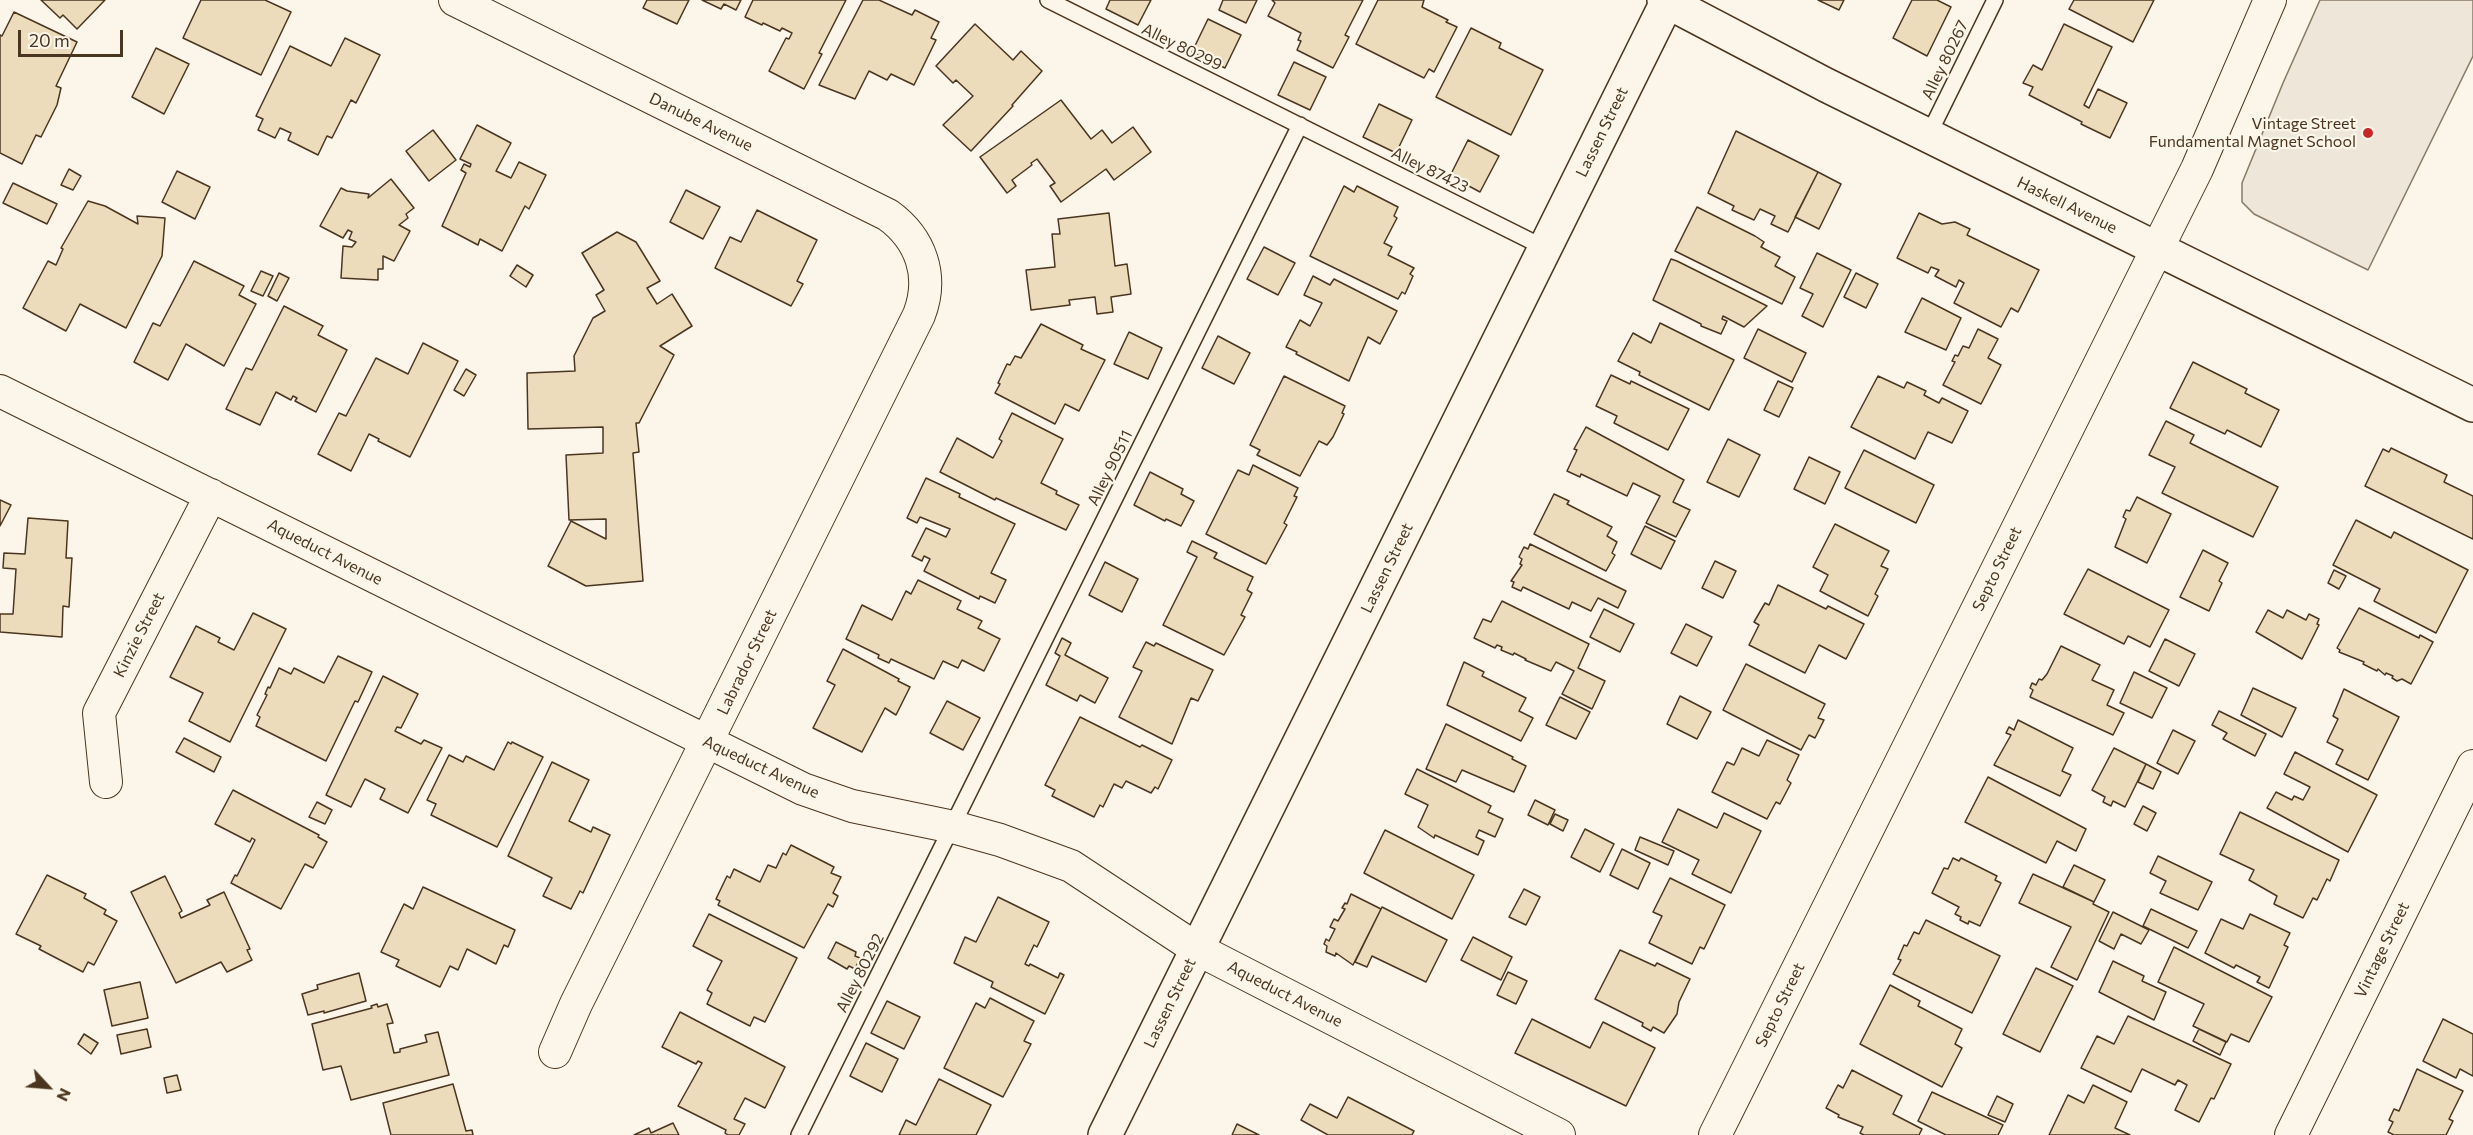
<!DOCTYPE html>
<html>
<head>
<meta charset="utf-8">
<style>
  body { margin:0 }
  #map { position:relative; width:2473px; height:1135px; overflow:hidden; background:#fbf6e9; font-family:Commissioner,sans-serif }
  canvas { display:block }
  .north { position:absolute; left:18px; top:1057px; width:60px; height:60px; -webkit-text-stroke:4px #fbf6e9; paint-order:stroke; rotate:116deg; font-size:16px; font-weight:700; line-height:24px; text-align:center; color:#4a3520 }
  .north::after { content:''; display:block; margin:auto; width:21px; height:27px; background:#4a3520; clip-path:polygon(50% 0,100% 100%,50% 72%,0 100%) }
  .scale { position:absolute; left:18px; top:30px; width:105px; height:27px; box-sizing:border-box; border:3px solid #4a3520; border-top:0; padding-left:8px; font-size:18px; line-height:21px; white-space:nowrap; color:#4a3520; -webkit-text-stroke:4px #fbf6e9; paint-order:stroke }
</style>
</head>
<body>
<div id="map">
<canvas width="2473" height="1135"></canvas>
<div class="north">N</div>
<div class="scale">20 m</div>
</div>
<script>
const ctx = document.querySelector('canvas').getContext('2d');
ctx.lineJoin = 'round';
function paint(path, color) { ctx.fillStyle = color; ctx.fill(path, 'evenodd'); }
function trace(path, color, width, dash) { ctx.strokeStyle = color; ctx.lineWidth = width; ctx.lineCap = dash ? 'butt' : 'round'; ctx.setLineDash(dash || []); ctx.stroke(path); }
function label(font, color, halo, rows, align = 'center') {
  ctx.font = font + ' Commissioner,sans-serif'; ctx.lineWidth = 4.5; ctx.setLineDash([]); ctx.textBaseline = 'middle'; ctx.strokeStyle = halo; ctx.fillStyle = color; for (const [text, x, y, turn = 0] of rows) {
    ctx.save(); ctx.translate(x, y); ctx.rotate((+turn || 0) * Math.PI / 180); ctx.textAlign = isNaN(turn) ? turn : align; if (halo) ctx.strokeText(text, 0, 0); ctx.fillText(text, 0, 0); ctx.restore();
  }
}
const green = new Path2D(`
  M2320,0H2473V56L2368,270L2254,214L2242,202V183L2283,83Z`);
paint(green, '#ede6d9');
trace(green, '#887966', 1.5);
const building = new Path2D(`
  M41,0H105L77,29L63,15L60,18Z
  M201,0H265L291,12L261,75L183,38Z
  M647,0H689L677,24L643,8Z
  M702,0H741L736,10L724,4L721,9Z
  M753,0H846L819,53L822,54L804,89L769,71L786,38L789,39L792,33L782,28L780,31L763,23L762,25L745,17Z
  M863,0H879L912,15L915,10L939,22L931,38L936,40L914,85L891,74L887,80L869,71L855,99L819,85Z
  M1110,0H1151L1138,25L1106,9Z
  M1223,0H1257L1246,23L1219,10Z
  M1272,0H1363L1345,35L1349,37L1333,68L1297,50L1301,41L1298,40L1301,33L1268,16L1275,3Z
  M1378,0H1424L1422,7L1448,20L1446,22L1457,27L1434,72L1429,69L1424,78L1356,44Z
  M1818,0H1844L1839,10Z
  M1912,0H1937L1951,7L1927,56L1893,38Z
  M2074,0H2154L2133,42L2069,9Z
  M14,12L77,42L56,86L61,88L57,105L41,137L36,135L22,164L0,153V35L2,36Z
  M1208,19L1241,35L1225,68L1192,52Z
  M975,24L1013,60L1021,51L1042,71L1012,105L1013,106L971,151L943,125L973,96L956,80L953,83L936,66Z
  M2064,24L2112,47L2084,105L2089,108L2098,89L2127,103L2110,138L2081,124L2082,122L2029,95L2033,87L2023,83L2033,65L2042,70Z
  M1471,28L1501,43L1499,48L1543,70L1511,135L1436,97Z
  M345,38L380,55L356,103L351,100L332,138L327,136L318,155L288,140L291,133L280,128L275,138L258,130L263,119L256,116L290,46L331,66Z
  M156,48L189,64L164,114L132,97Z
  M1294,62L1326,77L1310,110L1278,95Z
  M1061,100L1091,139L1102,130L1112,143L1133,127L1151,152L1114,180L1106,169L1061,202L1050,186L1055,183L1037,159L1031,163L1032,165L1012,180L1016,186L1007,193L980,157Z
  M1379,104L1412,120L1396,153L1363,137Z
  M477,125L511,143L496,171L511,178L519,162L546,175L529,209L525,206L502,251L480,239L478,245L442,226L466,173L461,170L464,164L470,167L471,164L460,159Z
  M433,130L456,160L429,181L406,151Z
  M1736,131L1818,172L1788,232L1771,224L1775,216L1760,209L1754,220L1732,210L1734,206L1708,193Z
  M1468,140L1499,156L1480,192L1450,176Z
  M69,169L81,176L73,190L61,185Z
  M177,171L210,187L195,219L162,202Z
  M1818,172L1841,184L1819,229L1795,217Z
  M391,179L414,208L406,214L408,218L399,225L410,231L394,261L383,256V269H378V280L341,278L343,246L352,247L356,242L349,239L352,232L348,230L343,238L320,226L341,188L347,191L369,194L368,198Z
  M13,183L57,204L47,224L3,203Z
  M1344,186L1354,192L1357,186L1398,207L1394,216L1397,218L1384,243L1392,247L1388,255L1414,268L1410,274L1413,276L1405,294L1402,292L1398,299L1310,256Z
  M686,190L720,207L703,239L670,222Z
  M88,201L105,206L138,224L137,216L165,218L162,256L126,328L80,304L66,331L23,308L48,261L56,265L63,249L61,248Z
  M1697,207L1755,236L1764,242L1761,247L1780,257L1775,266L1795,277L1782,304L1675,251Z
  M757,210L817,240L797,281L803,284L791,306L715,268L730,237L741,242Z
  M1109,213L1115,266L1127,264L1131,294L1111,297L1113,312L1097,314L1095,297L1069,300L1070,305L1031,310L1026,270L1055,267L1052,234H1060L1058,219Z
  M1919,213L1942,224L1955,222L1970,229L1967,235L2039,270L2018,312L2011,308L2001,327L1954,303L1964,283L1959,280L1956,287L1935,276L1939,270L1931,267L1928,273L1897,258Z
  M617,232L636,242L660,281L647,288L657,304L672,294L692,326L660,346L674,355L639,423H636L639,452L633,453L643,581L586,586L548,566L571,521L606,539V519L569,520L566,455L603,453V427L528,429L527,373L575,371L574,356L593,318L605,311L596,295L604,290L582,253Z
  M1264,247L1295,263L1278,295L1247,279Z
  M1817,253L1851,270L1823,327L1802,316L1813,294L1800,288Z
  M1671,259L1677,261L1767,306L1744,327L1723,316L1722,319L1727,321L1721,334L1701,326V324L1653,300Z
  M194,261L244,286L239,295L256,304L224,366L186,344L168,380L134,362L153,323L160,326Z
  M517,265L533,275L526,287L510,276Z
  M261,271L273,276L263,296L251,291Z
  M279,273L289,278L277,301L268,296Z
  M1856,273L1878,284L1866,308L1844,297Z
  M1313,276L1330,285L1334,279L1397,311L1380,344L1368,337L1349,381L1296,354L1297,352L1286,347L1300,320L1310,326L1322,303L1304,295Z
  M1922,298L1961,318L1946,350L1905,332Z
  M284,306L323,326L318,335L347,350L316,412L295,401L297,398L293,396L291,400L276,392L260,425L226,409L246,368L252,370Z
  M1660,323L1734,360L1709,410L1639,375L1640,372L1618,361L1633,333L1651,343Z
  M1041,324L1083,345L1081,349L1105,360L1079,411L1065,404L1055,424L995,393L1000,384L998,383L1007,364L1010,365L1015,356L1021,358Z
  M1758,329L1806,353L1792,382L1744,358Z
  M1978,329L1998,339L1988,358L2001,365L1981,404L1943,385L1955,362L1952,361L1955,355L1958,356L1963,346L1969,348Z
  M1129,332L1162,348L1148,379L1114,364Z
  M1218,336L1250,353L1234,384L1202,368Z
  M423,343L458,361L410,457L378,441L379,439L369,434L351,471L318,454L339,413L346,416L376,358L408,374Z
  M2193,362L2247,389L2245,393L2279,410L2261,447L2227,430L2225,434L2170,408Z
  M466,369L476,375L464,396L454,390Z
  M1611,375L1630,384L1631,381L1689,409L1668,450L1614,423L1617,416L1596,406Z
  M1284,376L1345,406L1342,413L1344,414L1333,437L1327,445L1319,441L1300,476L1257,455L1260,450L1250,445Z
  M1878,376L1904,388L1907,382L1926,391L1924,395L1939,403L1942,398L1968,411L1952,443L1928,432L1915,459L1851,427Z
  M1778,381L1793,388L1779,417L1764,410Z
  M1012,413L1063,439L1041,483L1057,491L1056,494L1079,505L1066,530L996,498L995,500L940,472L957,438L993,458L1002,441L999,439Z
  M2166,421L2194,435L2190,443L2278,487L2253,537L2162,493L2175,467L2149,455Z
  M1586,427L1684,480L1673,502L1690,510L1676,537L1646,523L1660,496L1633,483L1627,496L1581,474L1580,477L1567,471L1577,450L1574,449Z
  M1728,439L1760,455L1739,497L1707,482Z
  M2391,448L2447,475L2444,482L2473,496V539L2365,486L2383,449L2389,452Z
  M1864,450L1934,485L1916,523L1845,488Z
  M1809,457L1840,472L1825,504L1794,489Z
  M1253,465L1298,488L1294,496L1297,497L1284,523L1287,525L1266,564L1206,534L1238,470L1249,475Z
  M1150,472L1183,489L1181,494L1194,501L1181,526L1166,519L1165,521L1134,505Z
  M926,478L960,494L959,497L1015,524L991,573L1006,580L995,603L980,596L979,599L924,571L930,559L924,556L922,561L912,556L926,528L946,537L950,529L920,517L917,523L907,518Z
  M1554,494L1569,501L1567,504L1612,527L1607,536L1617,542L1612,553L1615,555L1606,571L1534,534Z
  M2137,497L2171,514L2147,563L2115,547L2126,519L2123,517L2126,510L2130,511Z
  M0,500L11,505L0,526Z
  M28,518L68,521L66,558H72L69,607L63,606L62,637L0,632V614H13L16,569L3,568L4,553L25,554Z
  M2356,520L2391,538L2394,532L2468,570L2436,633L2374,601L2380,589L2333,565Z
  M1835,524L1889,551L1881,566L1888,569L1875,594L1878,596L1868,616L1820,591L1828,575L1813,567Z
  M1645,526L1675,541L1661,569L1631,554Z
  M1192,541L1217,553L1214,558L1253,577L1247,590L1252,593L1241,615L1245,617L1224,655L1163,625L1197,557L1187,552Z
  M1530,544L1626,591L1618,608L1598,598L1591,611L1572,602L1569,609L1523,587L1521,591L1512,587L1514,582L1511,581L1522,565L1520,564L1522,559L1519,557L1524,547L1528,549Z
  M2203,550L2228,563L2219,581L2222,583L2209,611L2180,597Z
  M1715,561L1736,571L1723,598L1702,588Z
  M1105,562L1138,579L1122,612L1089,595Z
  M2088,569L2169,610L2150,647L2128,636L2124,644L2064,614Z
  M2334,570L2346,576L2339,589L2328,583Z
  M918,580L961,601L957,609L982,621L978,628L1000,639L984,671L962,660L958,668L943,661L934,679L891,659L889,663L878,658L879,655L846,639L862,605L892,620L906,591L911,594Z
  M1778,585L1826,609L1828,606L1864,624L1846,659L1819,645L1805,673L1749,645L1759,625L1754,622L1765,603L1769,605Z
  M1502,601L1589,644L1578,668L1605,681L1592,709L1562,694L1574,671L1556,662L1551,671L1525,660L1526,659L1514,653L1513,655L1501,650L1502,647L1497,645L1495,648L1474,638L1483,619L1491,622Z
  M2359,608L2419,638L2420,635L2433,642L2411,684L2402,679L2397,681L2392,678L2393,676L2386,673L2385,675L2378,669L2377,671L2363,664L2364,662L2339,652L2340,650L2337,648Z
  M1604,609L1634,624L1620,652L1590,637Z
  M2268,610L2283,618L2287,610L2306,620L2309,614L2319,619L2317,624L2319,625L2302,659L2256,632Z
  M253,613L286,629L230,742L189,721L203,693L170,677L196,626L220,638L218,642L234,650Z
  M1686,624L1712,637L1697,666L1671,653Z
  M1062,638L1071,643L1065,655L1108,678L1095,703L1080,695L1077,701L1046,685L1060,656L1055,653Z
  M2165,639L2195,654L2179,686L2149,671Z
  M1146,642L1154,646L1156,643L1213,670L1198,701L1191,698L1172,744L1119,717L1142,671L1133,667Z
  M2061,646L2100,665L2092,680L2114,690L2107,705L2124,713L2113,735L2030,697L2033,690L2030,688L2032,683L2036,685L2039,679L2042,680L2047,674Z
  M843,649L899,679L898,681L910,687L896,715L885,708L862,752L813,728L835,685L827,681Z
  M338,656L372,672L358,702L355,701L326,761L256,726L260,717L257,715L267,695L265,694L268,687L270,688L279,668L291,674L294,668L324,683Z
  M1464,662L1484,672L1482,676L1526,698L1519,711L1533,718L1521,741L1447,705Z
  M1746,664L1825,704L1818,718L1824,720L1815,738L1809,735L1801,750L1723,710Z
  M2134,672L2167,688L2152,718L2120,703Z
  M383,676L418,694L401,728L397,727L395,731L421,744L424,740L442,748L408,813L380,799L385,789L365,779L351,807L326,795Z
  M2253,688L2296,708L2282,737L2241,715Z
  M2344,689L2399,717L2368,780L2336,764L2343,750L2327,742L2338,719L2333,716Z
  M1680,696L1711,712L1697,739L1667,724Z
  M1560,697L1590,712L1576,739L1546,725Z
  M947,701L980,718L963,750L930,733Z
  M2219,711L2266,734L2255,756L2223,739L2227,733L2212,725Z
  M1080,717L1140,747L1142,745L1172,760L1158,789L1155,787L1151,793L1126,781L1122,788L1114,784L1103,807L1100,805L1094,817L1052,796L1055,790L1045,785Z
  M2018,720L2073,748L2062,771L2071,775L2060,796L1994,765L2011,735L2006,733L2009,727L2014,730Z
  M1446,724L1513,757L1512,759L1526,766L1514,792L1462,770L1456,782L1426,769Z
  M2173,730L2195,741L2178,774L2157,763Z
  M184,738L221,757L214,772L176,752Z
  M1767,740L1799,755L1787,780L1791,783L1780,804L1776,802L1767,819L1712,792L1727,762L1734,765L1742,748L1759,756Z
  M508,742L511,744L512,742L543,757L497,847L431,815L436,804L427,800L449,755L463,762L466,756L494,770Z
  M2114,748L2146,764L2125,807L2113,801L2111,806L2103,802L2105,797L2092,790Z
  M2295,752L2377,795L2348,852L2267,808L2276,792L2292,800L2294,796L2303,800L2310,787L2284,774Z
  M552,762L589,780L569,821L591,832L593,827L610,835L583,893L580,891L571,909L543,896L552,878L508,856Z
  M2146,764L2161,772L2153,789L2138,782Z
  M1417,769L1491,806L1488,812L1503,819L1495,837L1479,830L1476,837L1484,841L1478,855L1435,835L1434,838L1418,827L1428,805L1405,794Z
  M1988,777L2086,829L2076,851L2057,841L2046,863L1965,822Z
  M233,790L319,835L318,837L327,842L313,868L305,864L281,909L231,883L235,875L237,876L255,840L252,838L250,842L215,824Z
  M1535,800L1555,810L1548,825L1528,815Z
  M317,802L332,810L325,824L309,817Z
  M2143,806L2156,813L2147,831L2134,824Z
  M1678,809L1717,828L1724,813L1761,831L1731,893L1692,874L1699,860L1662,842Z
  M2240,812L2339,860L2330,881L2327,879L2317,900L2313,898L2303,918L2274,904L2277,896L2249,880L2254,870L2220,854Z
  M1555,814L1568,820L1563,831L1550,824Z
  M1585,829L1614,844L1600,872L1571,857Z
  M1385,830L1474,875L1452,919L1364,873Z
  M1640,837L1674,851L1668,865L1635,850Z
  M791,845L834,867L831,873L841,877L833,893L838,896L833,907L828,904L804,948L718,905L720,901L716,899L727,876L730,878L734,869L760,882L768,865L776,868L783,853L786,855Z
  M1622,849L1650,863L1638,889L1610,875Z
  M2158,856L2212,882L2198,910L2160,893L2166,881L2150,873Z
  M1953,858L1959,861L1961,858L1997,876L1995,880L2001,883L1980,926L1969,921L1968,924L1960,920L1961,917L1955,914L1959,907L1932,893L1944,868L1948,869Z
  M2074,865L2105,880L2094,902L2063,887Z
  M2033,874L2094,902L2093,904L2109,912L2077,980L2051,967L2071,927L2019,903Z
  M47,875L86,894L84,898L106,910L104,914L117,921L94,965L88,962L83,972L39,949L41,946L16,934Z
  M165,876L182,911L179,913L181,918L210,905L207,900L224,892L250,949L247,950L252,960L227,972L221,962L176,983L131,892Z
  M1670,878L1725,905L1704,949L1700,947L1692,964L1649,943L1662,916L1653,912Z
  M423,887L515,930L508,947L504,945L496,964L467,949L458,970L450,966L440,987L396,966L399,960L381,952L404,904L413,909Z
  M1524,889L1540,897L1526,925L1509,917Z
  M1351,894L1381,909L1353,965L1336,953L1335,956L1326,952L1327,946L1324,944L1326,939L1329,941L1335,929L1330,927L1334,919L1338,921L1345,909L1342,908L1345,903L1347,904Z
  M998,897L1049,922L1037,947L1034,945L1025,964L1029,966L1030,964L1058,978L1060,973L1064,975L1045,1014L991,987L993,982L954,963L965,937L976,942Z
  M1382,907L1447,940L1426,982L1372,956L1367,967L1355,962Z
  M2151,909L2197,931L2188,948L2143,926Z
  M2113,912L2149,930L2141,944L2121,934L2114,949L2099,941Z
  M709,914L797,958L765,1022L754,1017L750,1026L707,1004L712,993L707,990L722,961L693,946Z
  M2250,914L2290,933L2284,945L2288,947L2269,988L2257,982L2260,977L2236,965L2234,968L2205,953L2221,919L2243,929Z
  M1926,920L2000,956L1972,1013L1893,974L1901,960L1898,959L1904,945L1907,946L1914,932L1919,934Z
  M1473,937L1512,957L1501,980L1461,960Z
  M836,942L856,952L855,956L860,958L855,969L849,966L847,969L828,958Z
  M2174,947L2272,997L2249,1042L2231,1034L2227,1042L2193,1026L2204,1004L2158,982Z
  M1620,950L1655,966L1657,963L1690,979L1679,1002L1677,1014L1664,1033L1653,1027L1651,1031L1642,1026L1643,1023L1595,999Z
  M2113,961L2144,976L2142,981L2166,992L2154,1020L2099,992Z
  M2036,968L2073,986L2040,1052L2003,1034Z
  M1508,972L1527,981L1516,1004L1497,995Z
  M359,973L366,1001L324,1013V1011L308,1015L302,994L318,989L317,985Z
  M140,982L148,1018L112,1026L104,990Z
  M1890,985L1920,1001L1918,1006L1962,1029L1955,1044L1962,1048L1942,1087L1860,1044Z
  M990,998L1034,1021L1024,1041L1031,1044L1003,1097L944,1068L976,1003L985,1008Z
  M887,1001L920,1017L904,1049L871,1033Z
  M377,1004L378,1007L387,1004L393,1023L387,1024L394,1053L400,1052V1049L427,1042L425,1035L438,1032L449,1075L351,1100L341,1066L323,1070L312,1024L372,1008L371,1006Z
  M680,1012L785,1067L765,1108L745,1098L734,1119L745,1124L739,1135H728L725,1133L726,1130L678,1106L702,1063L698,1061L696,1064L662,1047Z
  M2128,1016L2231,1064L2214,1099L2211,1098L2199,1122L2175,1110L2187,1085L2178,1080L2175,1085L2142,1069L2131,1092L2081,1068L2097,1036L2114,1044Z
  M1532,1019L1590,1048L1603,1022L1655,1048L1626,1106L1515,1053Z
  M2443,1019L2473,1034V1076L2460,1069L2456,1078L2423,1061Z
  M147,1029L151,1047L121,1054L117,1035Z
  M2199,1029L2226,1042L2220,1055L2193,1041Z
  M84,1034L98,1043L91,1054L78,1044Z
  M866,1043L898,1059L882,1092L850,1076Z
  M2417,1069L2463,1091L2449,1119L2453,1121L2446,1135H2394L2388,1132L2393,1122L2389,1120L2394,1109L2399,1111Z
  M1852,1070L1902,1096L1893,1114L1922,1129L1919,1135H1864L1860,1133L1863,1127L1838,1117L1839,1115L1826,1108L1838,1085L1843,1088Z
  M177,1075L181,1090L167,1093L164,1078Z
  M939,1079L991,1105L976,1135H899L906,1120L916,1125Z
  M453,1084L466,1131L472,1130L473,1135H391L383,1103Z
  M2093,1085L2127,1102L2115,1128L2130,1135H2049L2068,1095L2084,1103Z
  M1932,1092L2003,1125L1998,1135H1946L1918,1121Z
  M1997,1096L2013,1104L2005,1122L1988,1115Z
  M1348,1097L1414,1131L1412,1135H1328L1301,1120L1310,1104L1337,1118Z
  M673,1123L679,1135H634L649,1128L651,1133Z
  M1237,1124L1259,1135H1232Z`);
paint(building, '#ecdcbc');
trace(building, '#4a3520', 1.5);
const lane = new Path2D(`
  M1048,0L1545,248
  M1928,136L1995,0
  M799,1135L1300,125`);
const street = new Path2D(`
  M455,0L888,215C921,239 934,276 919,315L576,1004L555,1052
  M0,391L803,789L852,806L953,827L1000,840L1071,866L1197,949L1559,1135
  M106,782L99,713L211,495
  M1715,1135L2197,169L2270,0
  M2291,1135L2473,766`);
const secondary = new Path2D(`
  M1664,0L1826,85L2473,405
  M1105,1135L1668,0`);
trace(lane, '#4a3520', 18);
trace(street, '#4a3520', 34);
trace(secondary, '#4a3520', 36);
trace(lane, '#fbf6e9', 15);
trace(street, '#fbf6e9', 32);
trace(secondary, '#fbf6e9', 33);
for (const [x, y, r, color] of [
  [2368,133,6,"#c62828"]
]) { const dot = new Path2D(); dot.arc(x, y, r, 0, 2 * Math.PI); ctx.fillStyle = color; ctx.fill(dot); trace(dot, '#fbf6e9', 2); }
label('16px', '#4a3520', '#fbf6e9', [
  ["Alley 80299",1182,47,26],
  ["Alley 80267",1945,60,-64],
  ["Danube Avenue",701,122,26],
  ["Lassen Street",1602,132,-64],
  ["Alley 87423",1430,170,26],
  ["Haskell Avenue",2067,205,26],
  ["Alley 90511",1110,468,-64],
  ["Aqueduct Avenue",325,552,27],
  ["Lassen Street",1387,568,-64],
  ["Septo Street",1997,569,-64],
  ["Kinzie Street",139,635,-63],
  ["Labrador Street",747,662,-64],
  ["Aqueduct Avenue",761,767,25],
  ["Vintage Street",2382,950,-64],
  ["Alley 80292",860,973,-63],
  ["Aqueduct Avenue",1285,994,27],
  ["Lassen Street",1170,1003,-64],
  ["Septo Street",1780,1005,-64]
]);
label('16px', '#4a3520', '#fbf6e9', [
  ["Vintage Street",2356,124],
  ["Fundamental Magnet School",2356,142]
], 'right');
</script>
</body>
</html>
